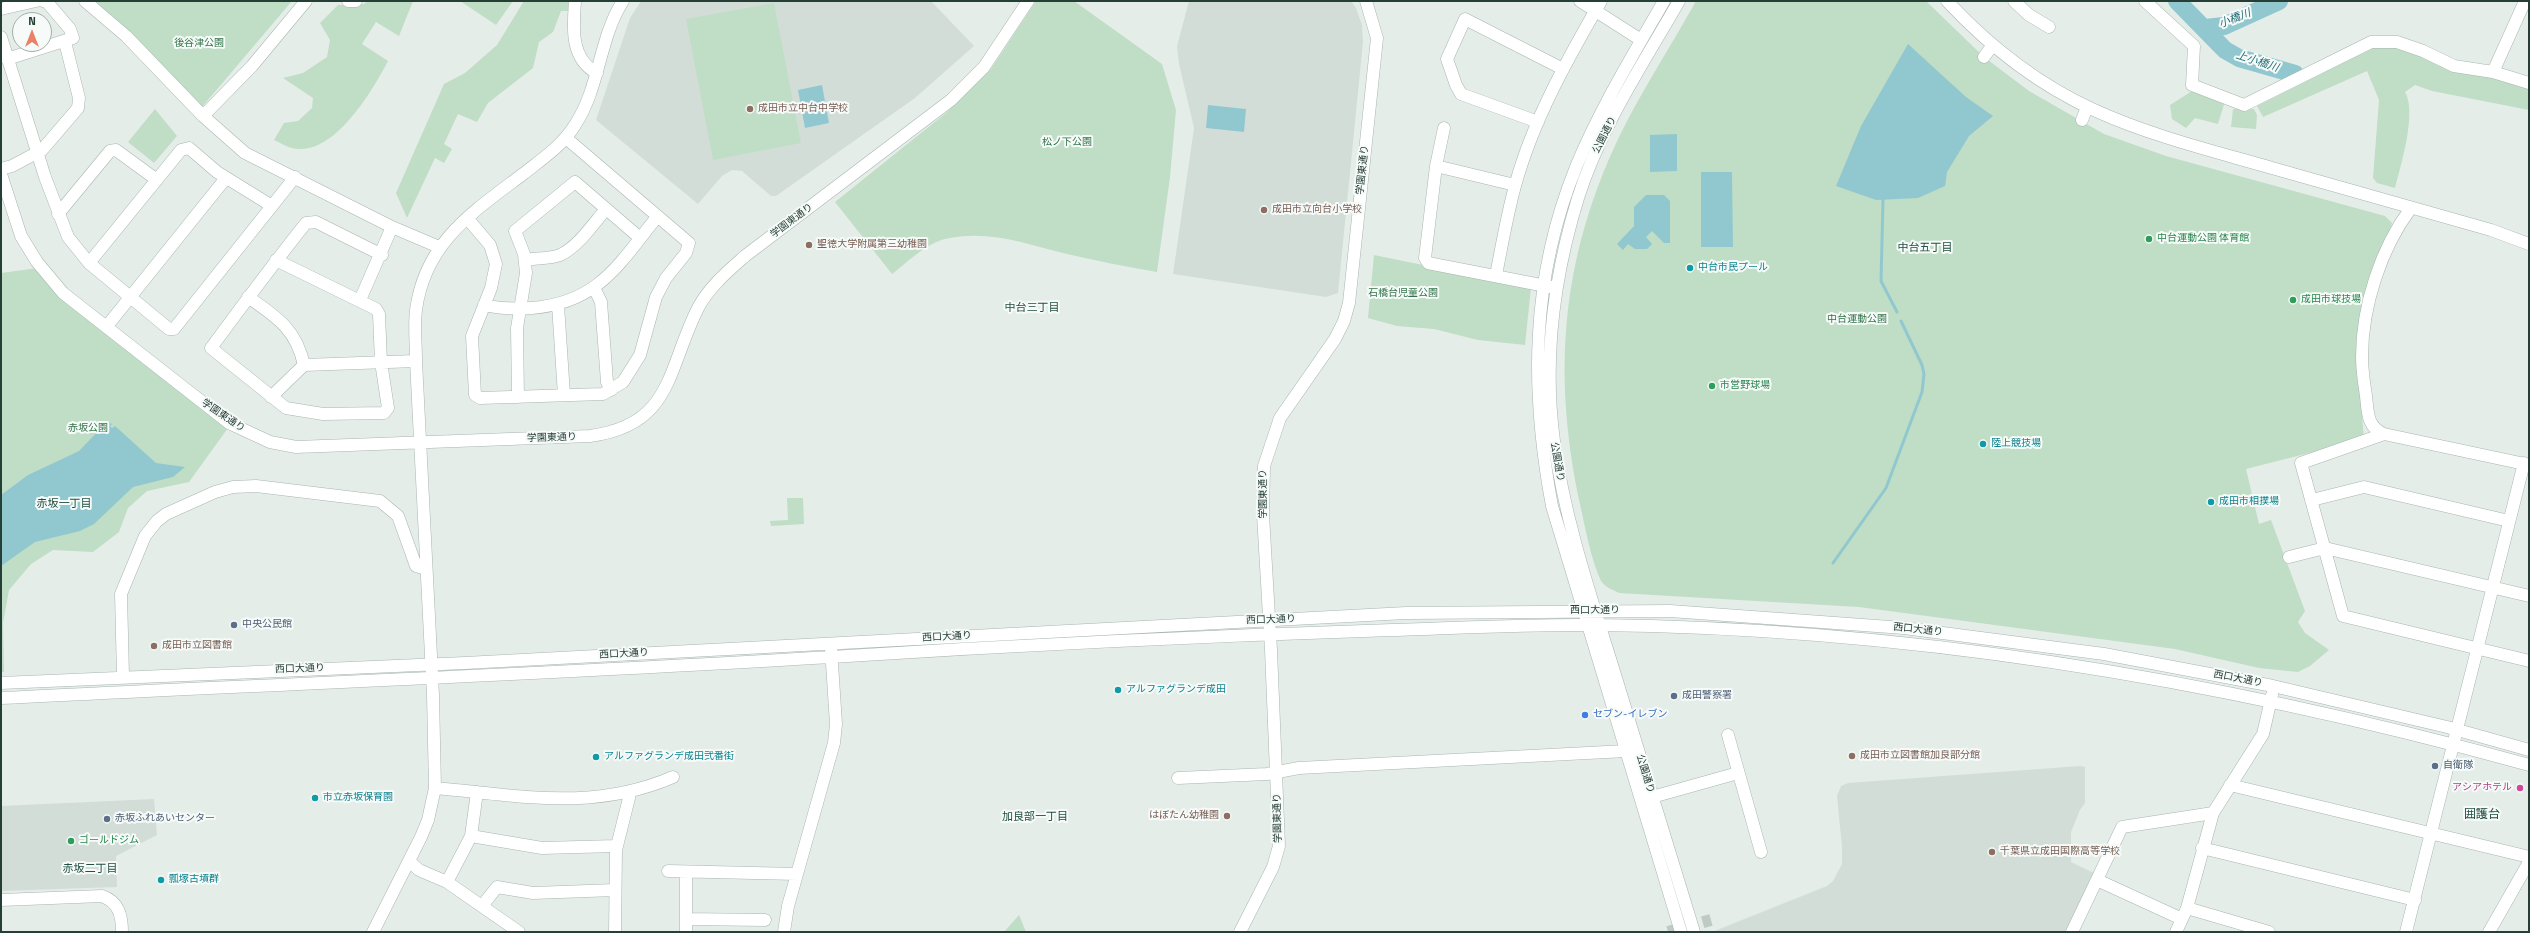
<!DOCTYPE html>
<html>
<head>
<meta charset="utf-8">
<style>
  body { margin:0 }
  #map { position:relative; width:2530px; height:933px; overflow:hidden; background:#e5ede9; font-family:"Titillium Web",sans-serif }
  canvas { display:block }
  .frame { position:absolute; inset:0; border:2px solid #253e36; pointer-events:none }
  .north { position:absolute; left:12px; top:12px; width:40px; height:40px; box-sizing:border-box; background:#f6faf8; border:1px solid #a2afaa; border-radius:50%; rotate:0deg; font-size:11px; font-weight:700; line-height:16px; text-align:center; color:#253e36 }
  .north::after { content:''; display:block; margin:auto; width:14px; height:18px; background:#ea8167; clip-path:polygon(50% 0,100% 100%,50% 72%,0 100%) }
</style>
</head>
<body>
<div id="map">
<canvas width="2530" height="933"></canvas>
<div class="frame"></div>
<div class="north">N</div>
</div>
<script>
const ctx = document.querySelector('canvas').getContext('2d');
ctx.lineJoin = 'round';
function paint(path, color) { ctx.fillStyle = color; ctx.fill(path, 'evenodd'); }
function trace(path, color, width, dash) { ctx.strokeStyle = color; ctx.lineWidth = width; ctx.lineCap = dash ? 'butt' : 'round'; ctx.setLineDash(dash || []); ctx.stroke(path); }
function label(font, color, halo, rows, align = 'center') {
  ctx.font = font + ' "Titillium Web","Noto Sans JP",sans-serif'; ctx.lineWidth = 4; ctx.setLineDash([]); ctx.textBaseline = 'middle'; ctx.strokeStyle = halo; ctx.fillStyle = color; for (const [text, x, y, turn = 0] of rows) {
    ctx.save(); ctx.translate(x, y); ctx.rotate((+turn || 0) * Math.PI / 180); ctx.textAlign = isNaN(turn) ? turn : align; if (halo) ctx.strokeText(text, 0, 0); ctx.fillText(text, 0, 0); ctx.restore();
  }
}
paint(new Path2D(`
  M641,1H931L974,46L915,98L776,196H771L742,171L732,170L722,176L698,204L596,120L630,18Z
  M1189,1H1351L1356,8L1362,25L1363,42L1338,293L1326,297L1173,274L1194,128L1179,64L1177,46Z
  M2080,766L2085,767V803L2080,810L2071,832V862L2096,874L2067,932H1712L1827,886L1833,881L1842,864V847L1837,796L1841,786L1848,783Z
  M154,799L157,835L116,856L117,887L1,891V806Z`), '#d3ddd8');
paint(new Path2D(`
  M92,1H292L202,107Z
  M368,1H413L399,36L376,22L362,44L388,61C373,90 337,150 300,149C290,149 282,144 274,140L284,123L298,121L312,108L313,98L283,78L303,73L327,57L330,40L320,23L338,5L364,4Z
  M460,1H513L496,25Z
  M524,1H569L568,11H561L553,32L539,42L533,68L488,103L477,122L458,114L444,144L452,149L444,163L435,158L407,218L396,193L444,84L465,73L497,45Z
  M1036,1H1074L1162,64L1176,110L1170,177L1157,272C1127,267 1097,261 1067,254C1026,244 989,229 945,239C925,244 908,262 892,274L835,202L946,113L991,69Z
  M1696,1H1926L1984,57L2029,91L2104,134L2166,156L2385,216L2392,223L2361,314L2356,346L2364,439L2246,469L2259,524L2271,520L2305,611L2298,622L2305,633L2329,650L2310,666L2298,672L2259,668L2175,649L1859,607L1619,593C1613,590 1605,587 1601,581C1591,560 1585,527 1580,504C1552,373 1561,259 1619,137C1642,90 1671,46 1696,1Z
  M774,3L801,143L713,160L686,19Z
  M2388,44L2529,87V110L2432,91L2415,85L2405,92C2417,112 2401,165 2395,188L2377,183L2373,178L2379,100L2367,71L2263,117L2257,106L2372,48Z
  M2192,91L2225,101L2218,124L2195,118L2186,128L2172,119L2170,105Z
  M155,109L177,136L154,163L128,142Z
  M2233,109H2254L2257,115L2256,129L2231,127Z
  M1374,255L1531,287L1525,345L1478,340L1434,329L1397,326L1368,318Z
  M38,268L228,428L189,482L147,491L128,508L119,532L93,552L53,550L31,564L9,590L3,623L4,672H1V273Z
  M787,498H803L804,524L771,526L770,521L788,520Z
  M1019,915L1026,932H1004Z`), '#c0ddc6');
paint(new Path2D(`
  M1908,44L1966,97L1993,116L1969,136L1947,172L1945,186L1918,198L1876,200L1836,186L1861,126Z
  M822,85L829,123L805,128L798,90Z
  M1208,105L1246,109L1244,132L1206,128Z
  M1677,134V171L1650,172V135Z
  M1701,172H1732L1733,247H1701Z
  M1646,195H1664L1670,201V243H1664L1652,231L1646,237L1652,244L1647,249H1635L1628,244L1623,250L1617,244L1634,226V207Z
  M107,422L112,424L110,426L112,428L115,426L156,463L185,467L173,477L133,487L94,524L80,531L35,542L1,566V495L28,475L79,451Z`), '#91c8cf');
trace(new Path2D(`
  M1883,200L1881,281L1897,312
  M1833,563L1886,488L1922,392L1924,374L1922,365L1901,321`), '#91c8cf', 3);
trace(new Path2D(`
  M2177,1L2225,50L2239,58L2295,74
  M2205,28L2224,26L2279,1`), '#91c8cf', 18);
trace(new Path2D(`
  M1668,932L1711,920`), '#bfcac5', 12, [12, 6]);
const minor = new Path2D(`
  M85,1L126,36L203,116L245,153L392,227L439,247
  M348,1H356
  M575,1C573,27 570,59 597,73
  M1580,1L1641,40
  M1664,1C1633,55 1600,109 1576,167C1531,278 1530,389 1552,506L1681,932
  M1679,1C1643,64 1600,128 1578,198C1554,276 1543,359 1554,441C1565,522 1592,600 1616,678C1642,763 1668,847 1694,932
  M1947,1C1989,46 2037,84 2094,110C2151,136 2213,151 2272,168C2345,189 2418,210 2491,230L2529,244
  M2014,1L2029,15L2049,27
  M2145,1L2194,46L2192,85L2244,105L2371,42H2397L2423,51L2454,66L2493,72L2529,83
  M1,9L36,1
  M1,37L45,177L68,237L89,263L169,329H174L295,177
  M1984,57L1992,46
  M7,59L73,38L70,29L47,2L43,1
  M2493,72L2525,1
  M203,116L252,66L306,1
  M2082,120L2087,107
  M1538,122L1461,94L1456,85L1447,59L1465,19L1563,69
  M1444,128L1436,166L1425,258L1428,263L1551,287
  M1436,166L1515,185
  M1,169L12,166L42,150L78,108L79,98L65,42
  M1,174L21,236L37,262L63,293L229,423L270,442L296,447L590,436C673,425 667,369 698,308C709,287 727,272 745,256L951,100L984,67L1028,1
  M2411,208C2381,248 2362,306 2362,357C2362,370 2364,383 2366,396C2368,413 2367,427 2384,434L2529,465
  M58,214L110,151L116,150L157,180
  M467,218L490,245L496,264L491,288L472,336L475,395L480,398L603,394L623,382L640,355L656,297L666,278L686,253L689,243L566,138
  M276,260L376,309L379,314L381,362L388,408L384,413L323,414L286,408L211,348C242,306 273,264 306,223L316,222L382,255
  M526,260C536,258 550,259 560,255C578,247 593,224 606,209
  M89,263L181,150L189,148L217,172L272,206
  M1496,275C1502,245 1507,215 1515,186C1533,120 1567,60 1601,1
  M594,288L601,302L607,382L611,390
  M248,297C277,317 296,329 304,365
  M360,300L392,227
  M484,305C500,309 516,309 532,308C598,303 619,264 657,217
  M558,305L564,395
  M107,326L226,178
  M271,397L304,365L416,361
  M518,397L517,328L526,273L524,254L515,231L575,182L640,238
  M2384,434L2301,463L2343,616L2529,661
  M2312,500L2364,487L2509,521
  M2289,557L2325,548L2529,596
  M123,676L121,594L145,536L157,521L166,514L215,492L233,487L256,486L380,501L398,516L416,566L426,569
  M1,683L465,663L1406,613L1670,611L1904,628L2104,654L2273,686L2447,727L2529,750
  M1,698C277,684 554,674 831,657C1018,645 1205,636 1392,630C1460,628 1528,624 1596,625C1911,628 2227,681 2529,765
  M1728,735L1761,852
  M1178,778L1267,774L1299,768L1626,751
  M2230,785L2529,857
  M435,788C518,795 592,812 673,777
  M1645,799L1738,773
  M471,836L542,848L616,846
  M2202,848L2415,900
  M410,862L419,870L447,882L519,932
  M668,871L797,874
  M686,872V932
  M2097,880L2182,919
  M447,882L471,836L477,792
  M1,900L102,896C119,902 122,916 122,932
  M482,906L497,887L533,893L615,890
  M2187,908L2269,932
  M686,919L765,920
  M373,932L421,837L428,820L435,788L433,695L416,361C416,344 414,326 416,310C425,242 473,212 523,174C542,159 562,146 575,125C600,87 599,38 623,1
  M615,932L616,850L629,798V792
  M784,932L788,906L834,743L836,724L831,648
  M1240,932L1273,867L1279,846L1271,650L1263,515L1264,466L1280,418L1335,339L1344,321L1349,303L1377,38L1366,1
  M2072,932L2122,827L2213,813
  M2176,932L2187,908L2213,813L2263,734L2272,695
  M2406,932L2524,463
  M2489,932L2529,862`);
trace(minor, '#a8b5b0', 13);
trace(minor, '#fff', 12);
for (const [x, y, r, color] of [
  [750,109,4,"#8d6e63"],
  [1264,210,4,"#8d6e63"],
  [2149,239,4,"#2e9e5b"],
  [809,245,4,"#8d6e63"],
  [1690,268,4,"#0f9aa8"],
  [2293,300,4,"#2e9e5b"],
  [1712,386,4,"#2e9e5b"],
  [1983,444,4,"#0f9aa8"],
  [2211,502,4,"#0f9aa8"],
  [234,625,4,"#5c6f8a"],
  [154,646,4,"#8d6e63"],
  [1118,690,4,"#0f9aa8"],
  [1674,696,4,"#5c6f8a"],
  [1585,715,4,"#3f7fe0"],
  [1852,756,4,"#8d6e63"],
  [596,757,4,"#0f9aa8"],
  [2435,766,4,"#5c6f8a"],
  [2520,788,4,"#d1479c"],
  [315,798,4,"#0f9aa8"],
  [1227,816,4,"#8d6e63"],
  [107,819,4,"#5c6f8a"],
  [71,841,4,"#2e9e5b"],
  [1992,852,4,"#8d6e63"],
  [161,880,4,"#0f9aa8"]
]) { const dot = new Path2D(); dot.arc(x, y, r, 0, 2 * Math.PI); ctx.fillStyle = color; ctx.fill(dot); trace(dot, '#f6faf8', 1.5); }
label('10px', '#317348', '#f6faf8', [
  ["後谷津公園",199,44],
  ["松ノ下公園",1067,143],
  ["石橋台児童公園",1403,294],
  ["中台運動公園",1857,320],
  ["赤坂公園",88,429]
]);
label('10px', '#785e54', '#f6faf8', [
  ["成田市立中台中学校",758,109],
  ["成田市立向台小学校",1272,210],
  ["聖徳大学附属第三幼稚園",817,245],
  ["成田市立図書館",162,646],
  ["成田市立図書館加良部分館",1860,756],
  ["はぼたん幼稚園",1219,816,"right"],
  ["千葉県立成田国際高等学校",2000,852]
], 'left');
label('10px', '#253e36', '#f6faf8', [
  ["公園通り",1605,135,-63],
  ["学園東通り",1363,170,-84],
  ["学園東通り",792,221,-37],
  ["学園東通り",223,416,34],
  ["学園東通り",552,438,-2],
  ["公園通り",1557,462,80],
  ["学園東通り",1264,494,-90],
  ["西口大通り",1595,611],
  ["西口大通り",1271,620,-2],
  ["西口大通り",1918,630,6],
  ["西口大通り",947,637,-3],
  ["西口大通り",624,654,-3],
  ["西口大通り",300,669,-2],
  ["西口大通り",2238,679,11],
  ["公園通り",1645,774,73],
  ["学園東通り",1278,818,-91]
]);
label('10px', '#27864d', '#f6faf8', [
  ["中台運動公園 体育館",2157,239],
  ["成田市球技場",2301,300],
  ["市営野球場",1720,386],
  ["ゴールドジム",79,841]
], 'left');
label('10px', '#0d838f', '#f6faf8', [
  ["中台市民プール",1698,268],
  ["陸上競技場",1991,444],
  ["成田市相撲場",2219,502],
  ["アルファグランデ成田",1126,690],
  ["アルファグランデ成田弐番街",604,757],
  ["市立赤坂保育園",323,798],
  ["瓢塚古墳群",169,880]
], 'left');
label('10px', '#4e5e75', '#f6faf8', [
  ["中央公民館",242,625],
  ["成田警察署",1682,696],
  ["自衛隊",2443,766],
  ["赤坂ふれあいセンター",115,819]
], 'left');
label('10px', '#366cbe', '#f6faf8', [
  ["セブン-イレブン",1593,715]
], 'left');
label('10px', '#b23c85', '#f6faf8', [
  ["アシアホテル",2512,788]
], 'right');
label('italic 11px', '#226d77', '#f6faf8', [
  ["小橋川",2235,19,-21],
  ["上小橋川",2257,62,18]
]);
label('11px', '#225042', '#f6faf8', [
  ["中台五丁目",1925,248],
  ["中台三丁目",1032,308],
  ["赤坂一丁目",64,504],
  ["加良部一丁目",1035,817],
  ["赤坂二丁目",90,869]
]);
label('12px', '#225042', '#f6faf8', [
  ["囲護台",2482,815]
]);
</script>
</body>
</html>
